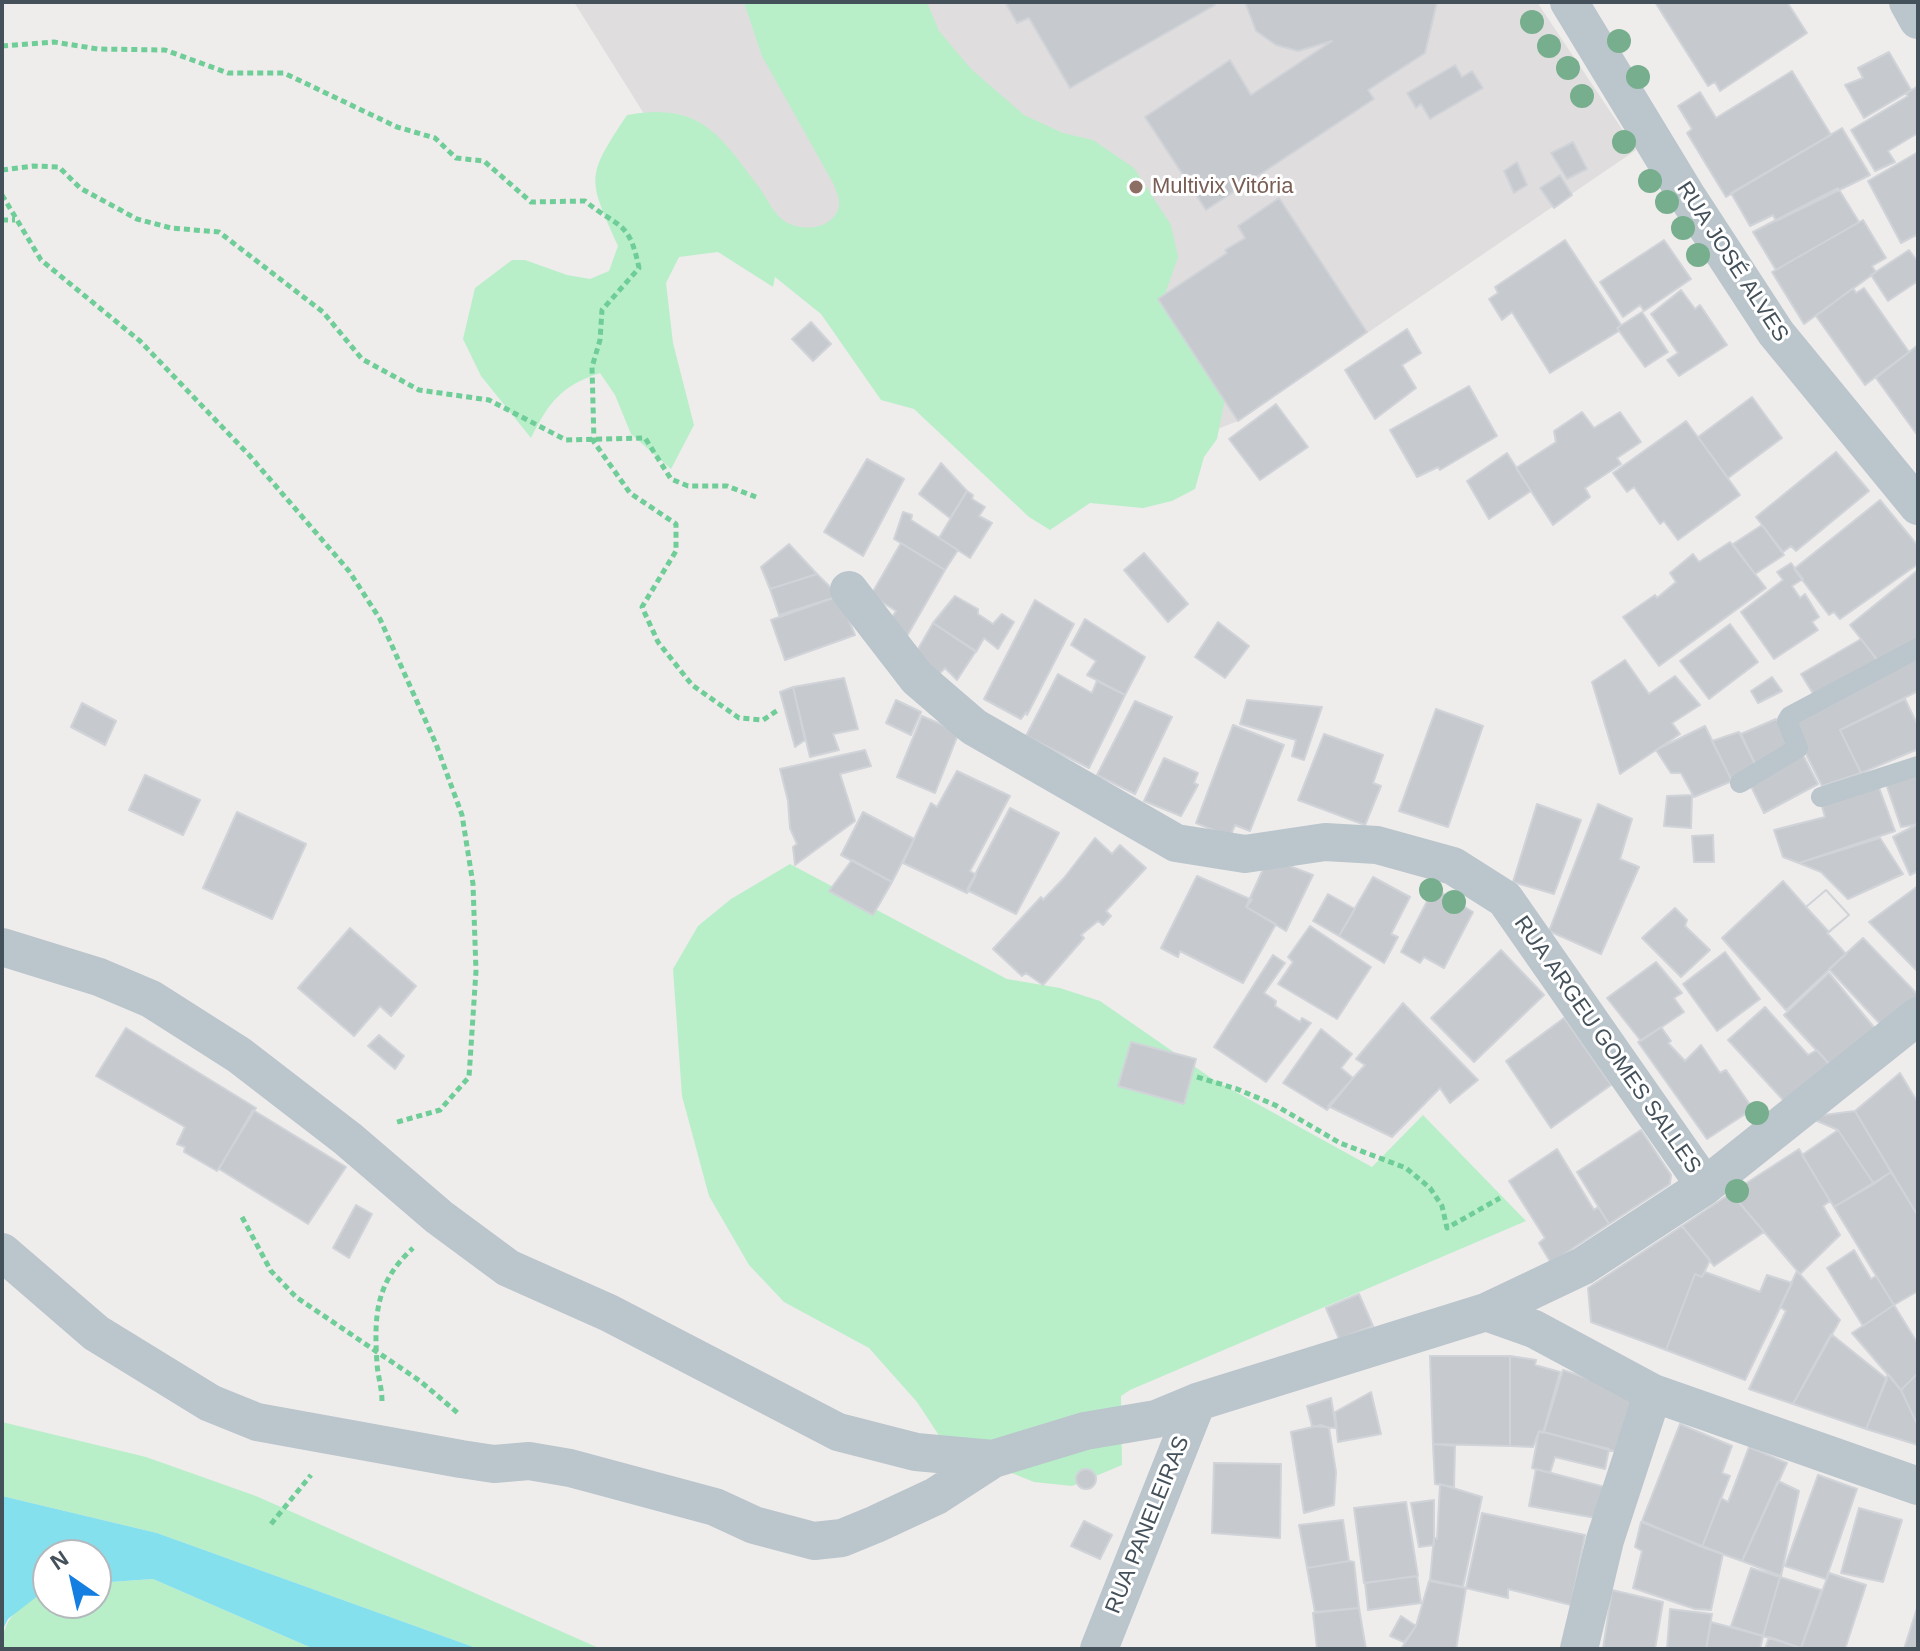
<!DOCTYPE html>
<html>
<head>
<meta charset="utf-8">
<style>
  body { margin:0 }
  #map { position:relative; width:1920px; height:1651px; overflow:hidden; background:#efecec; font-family:Arial,sans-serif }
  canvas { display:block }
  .frame { position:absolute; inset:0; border:4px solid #44515a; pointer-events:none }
  .north { position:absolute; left:32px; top:1539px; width:80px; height:80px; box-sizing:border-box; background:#fff; border:2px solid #b4b9bd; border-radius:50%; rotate:326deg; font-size:22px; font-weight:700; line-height:32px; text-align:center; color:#44515a }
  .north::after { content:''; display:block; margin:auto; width:28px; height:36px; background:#147fe1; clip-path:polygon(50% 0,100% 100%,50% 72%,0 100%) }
</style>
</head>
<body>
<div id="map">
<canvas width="1920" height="1651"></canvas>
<div class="frame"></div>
<div class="north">N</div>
</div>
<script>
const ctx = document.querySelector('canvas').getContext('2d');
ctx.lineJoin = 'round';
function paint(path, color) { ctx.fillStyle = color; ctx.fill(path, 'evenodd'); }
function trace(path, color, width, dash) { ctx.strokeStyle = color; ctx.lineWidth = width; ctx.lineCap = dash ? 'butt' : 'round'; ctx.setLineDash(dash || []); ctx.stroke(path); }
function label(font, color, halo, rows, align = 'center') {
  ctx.font = font + ' Arial,sans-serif'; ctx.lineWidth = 6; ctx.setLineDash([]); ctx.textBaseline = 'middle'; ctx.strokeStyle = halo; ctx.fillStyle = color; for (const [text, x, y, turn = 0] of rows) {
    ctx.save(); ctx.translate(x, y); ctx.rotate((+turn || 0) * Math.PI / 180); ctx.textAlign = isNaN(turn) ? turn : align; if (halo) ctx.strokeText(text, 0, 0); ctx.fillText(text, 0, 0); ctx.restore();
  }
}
paint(new Path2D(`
  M574,2H1537L1636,150L1238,421L1174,446L713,224Z`), '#e0ddde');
paint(new Path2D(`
  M744,2H927L939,31L971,69L1024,115L1063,133L1093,140L1134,168L1171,225L1178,257L1164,297L1230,373L1217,439L1204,457L1195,489L1172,501L1143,508L1090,503L1050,530L1029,517L914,409L881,400L821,314L775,277L773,287L718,252L679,257L666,283L673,343L694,425L671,469L631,434L615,395L600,373C561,386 549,402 531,438L481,376L463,339L475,288L512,260H525L567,275L590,279L609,271L618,246C588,178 585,178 627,115C702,101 721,137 761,190C767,199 774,214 783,220C800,233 834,230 839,206C840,199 836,190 833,183L762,56Z
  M790,864L1007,979L1060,988L1100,1001L1214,1080L1372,1167L1423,1115L1526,1221L1130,1390L1121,1396L1122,1465L1072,1486L1034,1482L967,1455L940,1437L917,1402L869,1348L784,1302L749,1265L709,1196L682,1096L673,969L698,926L731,899Z
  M2,1422L146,1457L256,1496L601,1649H479L157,1533L2,1496Z
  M153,1579L314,1649H2C2,1614 22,1608 48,1588V1603H96V1583Z`), '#b8efc9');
paint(new Path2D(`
  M2,1496L157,1533L479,1649H314L153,1579L96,1583V1555H48V1588L8,1619L2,1631Z`), '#84e0ed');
const building = new Path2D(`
  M1005,2H1213L1215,5L1070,88L1029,18L1017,23Z
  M1245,2H1437L1425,53L1368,90L1374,99L1206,210L1145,117L1230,60L1251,95L1332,41L1298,51L1276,45L1256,31Z
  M1655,2H1787L1807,33L1720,91L1715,82L1708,86Z
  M1889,52L1911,90L1864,118L1845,85L1863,78L1858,68Z
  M1455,65L1462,77L1472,71L1483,88L1430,119L1421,104L1416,108L1407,93Z
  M1792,71L1831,135L1726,197L1687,133L1692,129L1678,106L1700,92L1716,118Z
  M1918,86V133L1888,151L1895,162L1875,171L1851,130L1908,96L1906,94Z
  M1842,128L1870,175L1776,221L1773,215L1750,226L1731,193Z
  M1573,142L1587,169L1567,179L1551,153Z
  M1918,152V234L1901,243L1868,181Z
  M1517,162L1527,185L1514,193L1504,171Z
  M1560,175L1572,195L1554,208L1540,188Z
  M1838,188L1859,222L1776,270L1753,232Z
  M1279,198L1367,332L1238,421L1158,299L1227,253L1225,250L1245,238L1238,226Z
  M1863,220L1886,258L1872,266L1876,272L1804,324L1772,272Z
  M1565,240L1621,325L1617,328L1619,331L1550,373L1512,312L1502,320L1489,299L1498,293L1495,287Z
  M1664,240L1691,279L1644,311L1640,305L1623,317L1600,282Z
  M1909,250L1918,262V281L1888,301L1871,275Z
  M1853,288L1856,293L1864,288L1909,352L1865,385L1816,316Z
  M1681,290L1695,309L1700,305L1727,345L1679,376L1667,360L1678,353L1651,314Z
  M1642,312L1668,352L1645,367L1617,328Z
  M811,322L831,344L813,361L792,339Z
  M1407,329L1421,353L1402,365L1416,388L1375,419L1345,370Z
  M1918,345V436L1876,378Z
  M1469,386L1497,436L1440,470L1438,467L1417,477L1390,430Z
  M1752,397L1782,438L1728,478L1698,437Z
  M1276,404L1308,447L1260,480L1229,439Z
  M1582,412L1594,428L1620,412L1641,442L1617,458L1621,464L1585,488L1590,497L1553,525L1516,468L1556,442L1554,431Z
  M1686,421L1740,495L1678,540L1664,521L1660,524L1634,487L1627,492L1613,473Z
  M1836,452L1869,491L1796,551L1791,546L1783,552L1756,517Z
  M1507,453L1531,491L1489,519L1467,481Z
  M867,459L904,479L863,556L824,532Z
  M941,463L967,491L950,518L919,494Z
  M967,491L973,495L972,499L985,507L979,516L992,523L970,558L939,538Z
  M1880,500L1918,546V564L1840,619L1834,612L1829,615L1794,569Z
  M903,512L912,515L911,520L958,550L945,570L894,539Z
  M1762,525L1784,555L1755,574L1733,544Z
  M1730,542L1766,588L1659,666L1623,617L1655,595L1657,598L1676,582L1670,573L1693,554L1699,562Z
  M901,543L945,570L907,636L887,625L896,611L871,595Z
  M789,544L817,574L770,589L761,567Z
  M1144,553L1188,604L1168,622L1124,570Z
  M1791,563L1803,579L1792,586L1800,598L1805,594L1819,617L1812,622L1818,630L1774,659L1741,612L1783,580L1777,572Z
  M1918,570V640L1884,668L1850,625Z
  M817,574L839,596L779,615L770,589Z
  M839,596L855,635L785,660L771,620Z
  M955,596L978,609V614L993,624L1002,614L1014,622L998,649L984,638L976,652L933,623Z
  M1035,600L1074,624L1027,715L1026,712L1021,719L984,699Z
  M1085,619L1145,657L1125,695L1087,675L1096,661L1071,645Z
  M1218,622L1249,646L1225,678L1195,657Z
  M933,623L976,651L957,680L945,668L933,680L910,663Z
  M1730,624L1758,662L1709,699L1680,661Z
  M1861,639L1879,663L1817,700L1801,674Z
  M1918,652V691L1840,730L1861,773L1822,786L1790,722Z
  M1625,660L1649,694L1675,676L1700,705L1672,723L1680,734L1620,774L1592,682Z
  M1058,674L1092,693L1097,681L1125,695L1089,768L1026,736Z
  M1772,677L1782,691L1758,703L1751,691Z
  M844,678L858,729L833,734L839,750L810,757L793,687Z
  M793,687L805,740L795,747L780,692Z
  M1905,699L1918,726V749L1861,773L1840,730Z
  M896,700L921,712L911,735L886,723Z
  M1247,700L1322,707L1304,760L1292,756L1296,740L1240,724Z
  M1135,701L1172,717L1135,794L1097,775Z
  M82,703L116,721L105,745L71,727Z
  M1436,709L1483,726L1448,827L1399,811Z
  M922,716L959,732L935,793L897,777Z
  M1776,719L1797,746L1757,768L1741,734Z
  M1233,725L1284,745L1250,831L1235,825L1230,837L1196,823Z
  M1705,726L1732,781L1694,797L1681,773H1671L1656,750Z
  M1739,732L1757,768L1732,781L1712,741Z
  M1324,734L1383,755L1373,783L1381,786L1365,825L1298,800Z
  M865,750L871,766L840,774L855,821L795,865L793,847L797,844L790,828L788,801L780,769Z
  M1801,751L1818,784L1764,813L1749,782Z
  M1164,758L1198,773L1194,783L1198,785L1181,816L1144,801Z
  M1918,770V824L1901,827L1885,781Z
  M957,771L1010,796L970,871L976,875L967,893L903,863L931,803L937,807Z
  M145,775L200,800L183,835L129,810Z
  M1878,785L1895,831L1799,863L1783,857L1774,830L1825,817L1821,803Z
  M1692,795L1691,828L1664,826L1667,796Z
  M1537,804L1581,820L1554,894L1513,882Z
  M1598,804L1632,819L1620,859L1639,867L1601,954L1549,931Z
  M1010,808L1059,833L1016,914L967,890Z
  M237,812L306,844L272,919L203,888Z
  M863,812L914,839L892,882L841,855Z
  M1918,824V871L1910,875L1893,837Z
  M1713,835L1714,862H1694L1692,836Z
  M1095,838L1112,854L1120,845L1146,868L1106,911L1111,916L1103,925L1098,921L1081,935L1084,938L1043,985L1026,973L1022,976L993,949L1041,897L1043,900L1064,878Z
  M1880,838L1903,874L1848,899L1821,872L1799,863Z
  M852,860L892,882L873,915L829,891Z
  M1287,865L1313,875L1286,931L1246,907L1264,867Z
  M1197,876L1252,900L1246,907L1276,924L1243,983L1180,951L1178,957L1161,948Z
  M1373,877L1410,897L1391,934L1398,937L1384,963L1339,936Z
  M1783,881L1806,907L1826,890L1849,915L1827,933L1846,954L1786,1010L1722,938Z
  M1918,886V972L1869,922Z
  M1434,888L1473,912L1444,968L1424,957L1420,963L1401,952Z
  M1826,890L1849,915L1829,932L1806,907Z
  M1328,894L1355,909L1339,936L1313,921Z
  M1675,908L1687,920L1685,926L1710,950L1681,977L1642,938Z
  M1310,926L1371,967L1337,1019L1278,984L1293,962L1288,957Z
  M350,928L416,986L391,1016L380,1006L354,1036L298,988Z
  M1863,938L1918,995V1000L1883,1027L1829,969Z
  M1501,950L1544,995L1474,1062L1431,1018Z
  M1725,952L1760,999L1717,1031L1683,984Z
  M1273,955L1285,963L1264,993L1276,1001L1275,1006L1300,1022L1302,1018L1311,1023L1266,1082L1214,1047Z
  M1656,962L1682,993L1674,998L1684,1012L1641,1041L1607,998Z
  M1829,973L1877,1031L1831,1066L1784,1015Z
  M1403,1003L1478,1080L1450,1103L1440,1088L1392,1137L1328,1106L1365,1065L1356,1059Z
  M1765,1007L1808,1055L1817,1050L1831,1066L1784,1101L1728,1040Z
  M1564,1018L1611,1085L1551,1128L1506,1061Z
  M1661,1027L1671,1041L1668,1043L1685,1061L1701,1045L1720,1073L1726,1070L1753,1109L1707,1139L1638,1042Z
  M126,1028L256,1108L217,1171L184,1152L185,1147L177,1144L185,1127L96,1076Z
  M1321,1029L1352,1054L1341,1068L1353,1078L1327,1110L1283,1083Z
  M379,1035L404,1056L395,1069L368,1046Z
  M1131,1042L1196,1059L1184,1104L1118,1086Z
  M1900,1073L1918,1103V1216L1855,1111Z
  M253,1110L346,1167L308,1224L219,1169Z
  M1855,1111L1891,1172L1874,1184L1838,1130L1808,1117Z
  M1641,1130L1671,1175L1670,1184L1609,1224L1577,1172Z
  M1838,1130L1874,1184L1834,1207L1802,1155Z
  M1557,1149L1594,1210L1598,1207L1609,1224L1551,1263L1539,1243L1545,1238L1509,1181Z
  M1799,1149L1830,1201L1823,1206L1840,1235L1800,1274L1731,1193Z
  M1891,1172L1918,1216V1291L1894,1305L1834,1207Z
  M1731,1193L1764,1232L1714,1266L1682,1226Z
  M356,1205L372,1214L349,1258L333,1248Z
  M1682,1226L1710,1260L1702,1277L1695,1274L1666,1350L1591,1322L1588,1288Z
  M1854,1250L1871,1279L1876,1276L1894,1305L1863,1326L1827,1268Z
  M1797,1271L1840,1320L1793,1404L1749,1389L1786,1311L1780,1307Z
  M1705,1272L1760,1292L1767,1275L1792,1283L1745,1380L1666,1350L1695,1274L1702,1277Z
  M1359,1294L1373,1326L1339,1339L1326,1308Z
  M1894,1305L1918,1344V1373L1901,1390L1852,1333Z
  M1831,1334L1887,1379L1866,1429L1793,1404Z
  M1430,1356H1510V1446L1433,1444Z
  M1510,1356L1536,1360L1535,1365L1560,1372L1543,1433L1539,1431L1533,1447L1510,1446Z
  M1563,1370L1648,1399L1631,1456L1544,1432Z
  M1918,1373V1426L1901,1390Z
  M1888,1374L1901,1390L1918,1426V1445L1866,1429Z
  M1371,1392L1381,1434L1338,1442L1335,1412Z
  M1331,1398L1336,1428L1312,1426L1307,1406Z
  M1680,1424L1732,1446L1722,1473L1730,1476L1702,1547L1642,1521Z
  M1321,1425L1329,1428L1336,1472L1334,1505L1304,1513L1291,1432Z
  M1539,1431L1609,1449L1605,1469L1555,1457L1550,1473L1532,1468Z
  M1433,1444L1455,1446L1454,1487L1435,1484Z
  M1749,1447L1787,1463L1742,1561L1702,1547L1721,1498L1728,1502Z
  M1214,1463L1281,1464L1280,1538L1212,1533Z
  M1076 1479a10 10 0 1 1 20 0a10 10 0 1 1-20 0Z
  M1536,1469L1620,1491L1607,1520L1529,1506Z
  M1818,1475L1857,1489L1826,1579L1785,1566Z
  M1778,1481L1799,1491L1781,1576L1742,1561Z
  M1440,1484L1482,1497L1463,1587L1430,1580L1434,1537L1437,1539Z
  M1434,1500V1545L1419,1547L1411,1503Z
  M1406,1502L1418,1576L1364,1583L1354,1508Z
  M1859,1508L1902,1520L1883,1582L1841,1573Z
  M1482,1513L1585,1535L1571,1605L1508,1589V1598L1466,1588Z
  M1343,1520L1349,1561L1307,1568L1299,1525Z
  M1084,1521L1112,1535L1100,1559L1071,1546Z
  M1641,1522L1723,1554L1711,1610L1695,1609L1633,1588L1642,1551L1635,1547Z
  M1349,1561L1354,1562L1359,1608L1315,1612L1307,1568Z
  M1751,1568L1780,1577L1763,1636L1731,1626Z
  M1829,1573L1866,1585L1845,1649H1804L1801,1648Z
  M1417,1576L1421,1603L1368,1610L1365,1583Z
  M1780,1577L1821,1590L1801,1648L1763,1636Z
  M1429,1581L1466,1588L1456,1649H1401L1416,1626Z
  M1612,1590L1663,1602L1655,1649H1603Z
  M1918,1605V1649H1904Z
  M1359,1608L1366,1649H1317L1313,1613Z
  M1670,1609L1712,1614L1706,1649H1667Z
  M1401,1616L1416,1626L1404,1642L1390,1636Z
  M1711,1622L1763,1636L1760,1649H1706Z
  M1769,1637L1801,1648L1804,1649H1765Z`);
paint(building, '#c6cacf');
trace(building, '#d0d3d8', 2);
trace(new Path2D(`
  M2,46L54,42L98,49L165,50L228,73H284L397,127L435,138L456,158L484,161L531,202L585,201C619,229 629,219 639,268L602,310L600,340L592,367L594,442L630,493L676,524V551L642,607L658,642L692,685L739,718L763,720L778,710
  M2,170L33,166L59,167L80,188L137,219L171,228L219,232L323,312L362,359L419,390L489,400L566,440L645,438L671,479L688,486H727L756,497
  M2,195L41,260L140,341L249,455L349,571L380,619L436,744L462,815L473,884L476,971L469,1077L440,1110L394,1123
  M2,220H15
  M1197,1077L1237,1089L1275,1105L1340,1143L1406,1168L1430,1188L1442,1206L1447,1228L1500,1198
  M242,1217L271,1271L296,1297L420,1381L459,1414
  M382,1401C382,1388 378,1377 377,1364C374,1316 375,1283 413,1248
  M271,1524L311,1475`), '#6fcd97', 5, [6, 4]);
trace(new Path2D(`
  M1740,783L1798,748L1787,721L1790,716L1918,648
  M1821,797L1918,766`), '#bac5cc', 20);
trace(new Path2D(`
  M1569,2L1688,198L1776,333L1918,506
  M1908,2L1918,20
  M849,590L917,678L974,727L1176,843L1245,854L1325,842L1377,845L1453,866L1505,899L1705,1186
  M2,947L99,977L151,999L239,1055L348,1139L439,1217L508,1268L609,1313L838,1432L916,1452L993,1459
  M2,1252L96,1333L210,1403L257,1422L461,1459L494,1464L529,1461L570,1468L715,1507L754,1525L814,1541L842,1538L876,1524L936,1496L993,1459L1085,1431L1156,1419L1197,1402L1486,1312L1583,1266L1705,1186L1918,1016
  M1486,1312L1534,1329L1653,1393L1918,1486
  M1099,1649L1197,1402
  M1579,1649L1605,1540L1653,1393`), '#bac5cc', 38);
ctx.fillStyle = '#77ae8d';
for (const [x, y] of [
  [1532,22],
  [1619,41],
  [1549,46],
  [1568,68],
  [1638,77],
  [1582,96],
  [1624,142],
  [1650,181],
  [1667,202],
  [1683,228],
  [1698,255],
  [1431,890],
  [1454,902],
  [1757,1113],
  [1737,1191]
]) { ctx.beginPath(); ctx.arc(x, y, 12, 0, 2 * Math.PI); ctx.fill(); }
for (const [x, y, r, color] of [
  [1136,187,8,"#8d6e63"]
]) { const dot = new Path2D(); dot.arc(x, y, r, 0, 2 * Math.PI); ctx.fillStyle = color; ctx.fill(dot); trace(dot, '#fff', 3); }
label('22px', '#785e54', '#fff', [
  ["Multivix Vitória",1152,187]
], 'left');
label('22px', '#44515a', '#fff', [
  ["RUA JOSÉ ALVES",1732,262,57],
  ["RUA ARGEU GOMES SALLES",1607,1045,55],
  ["RUA PANELEIRAS",1148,1525,-68]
]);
</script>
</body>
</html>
